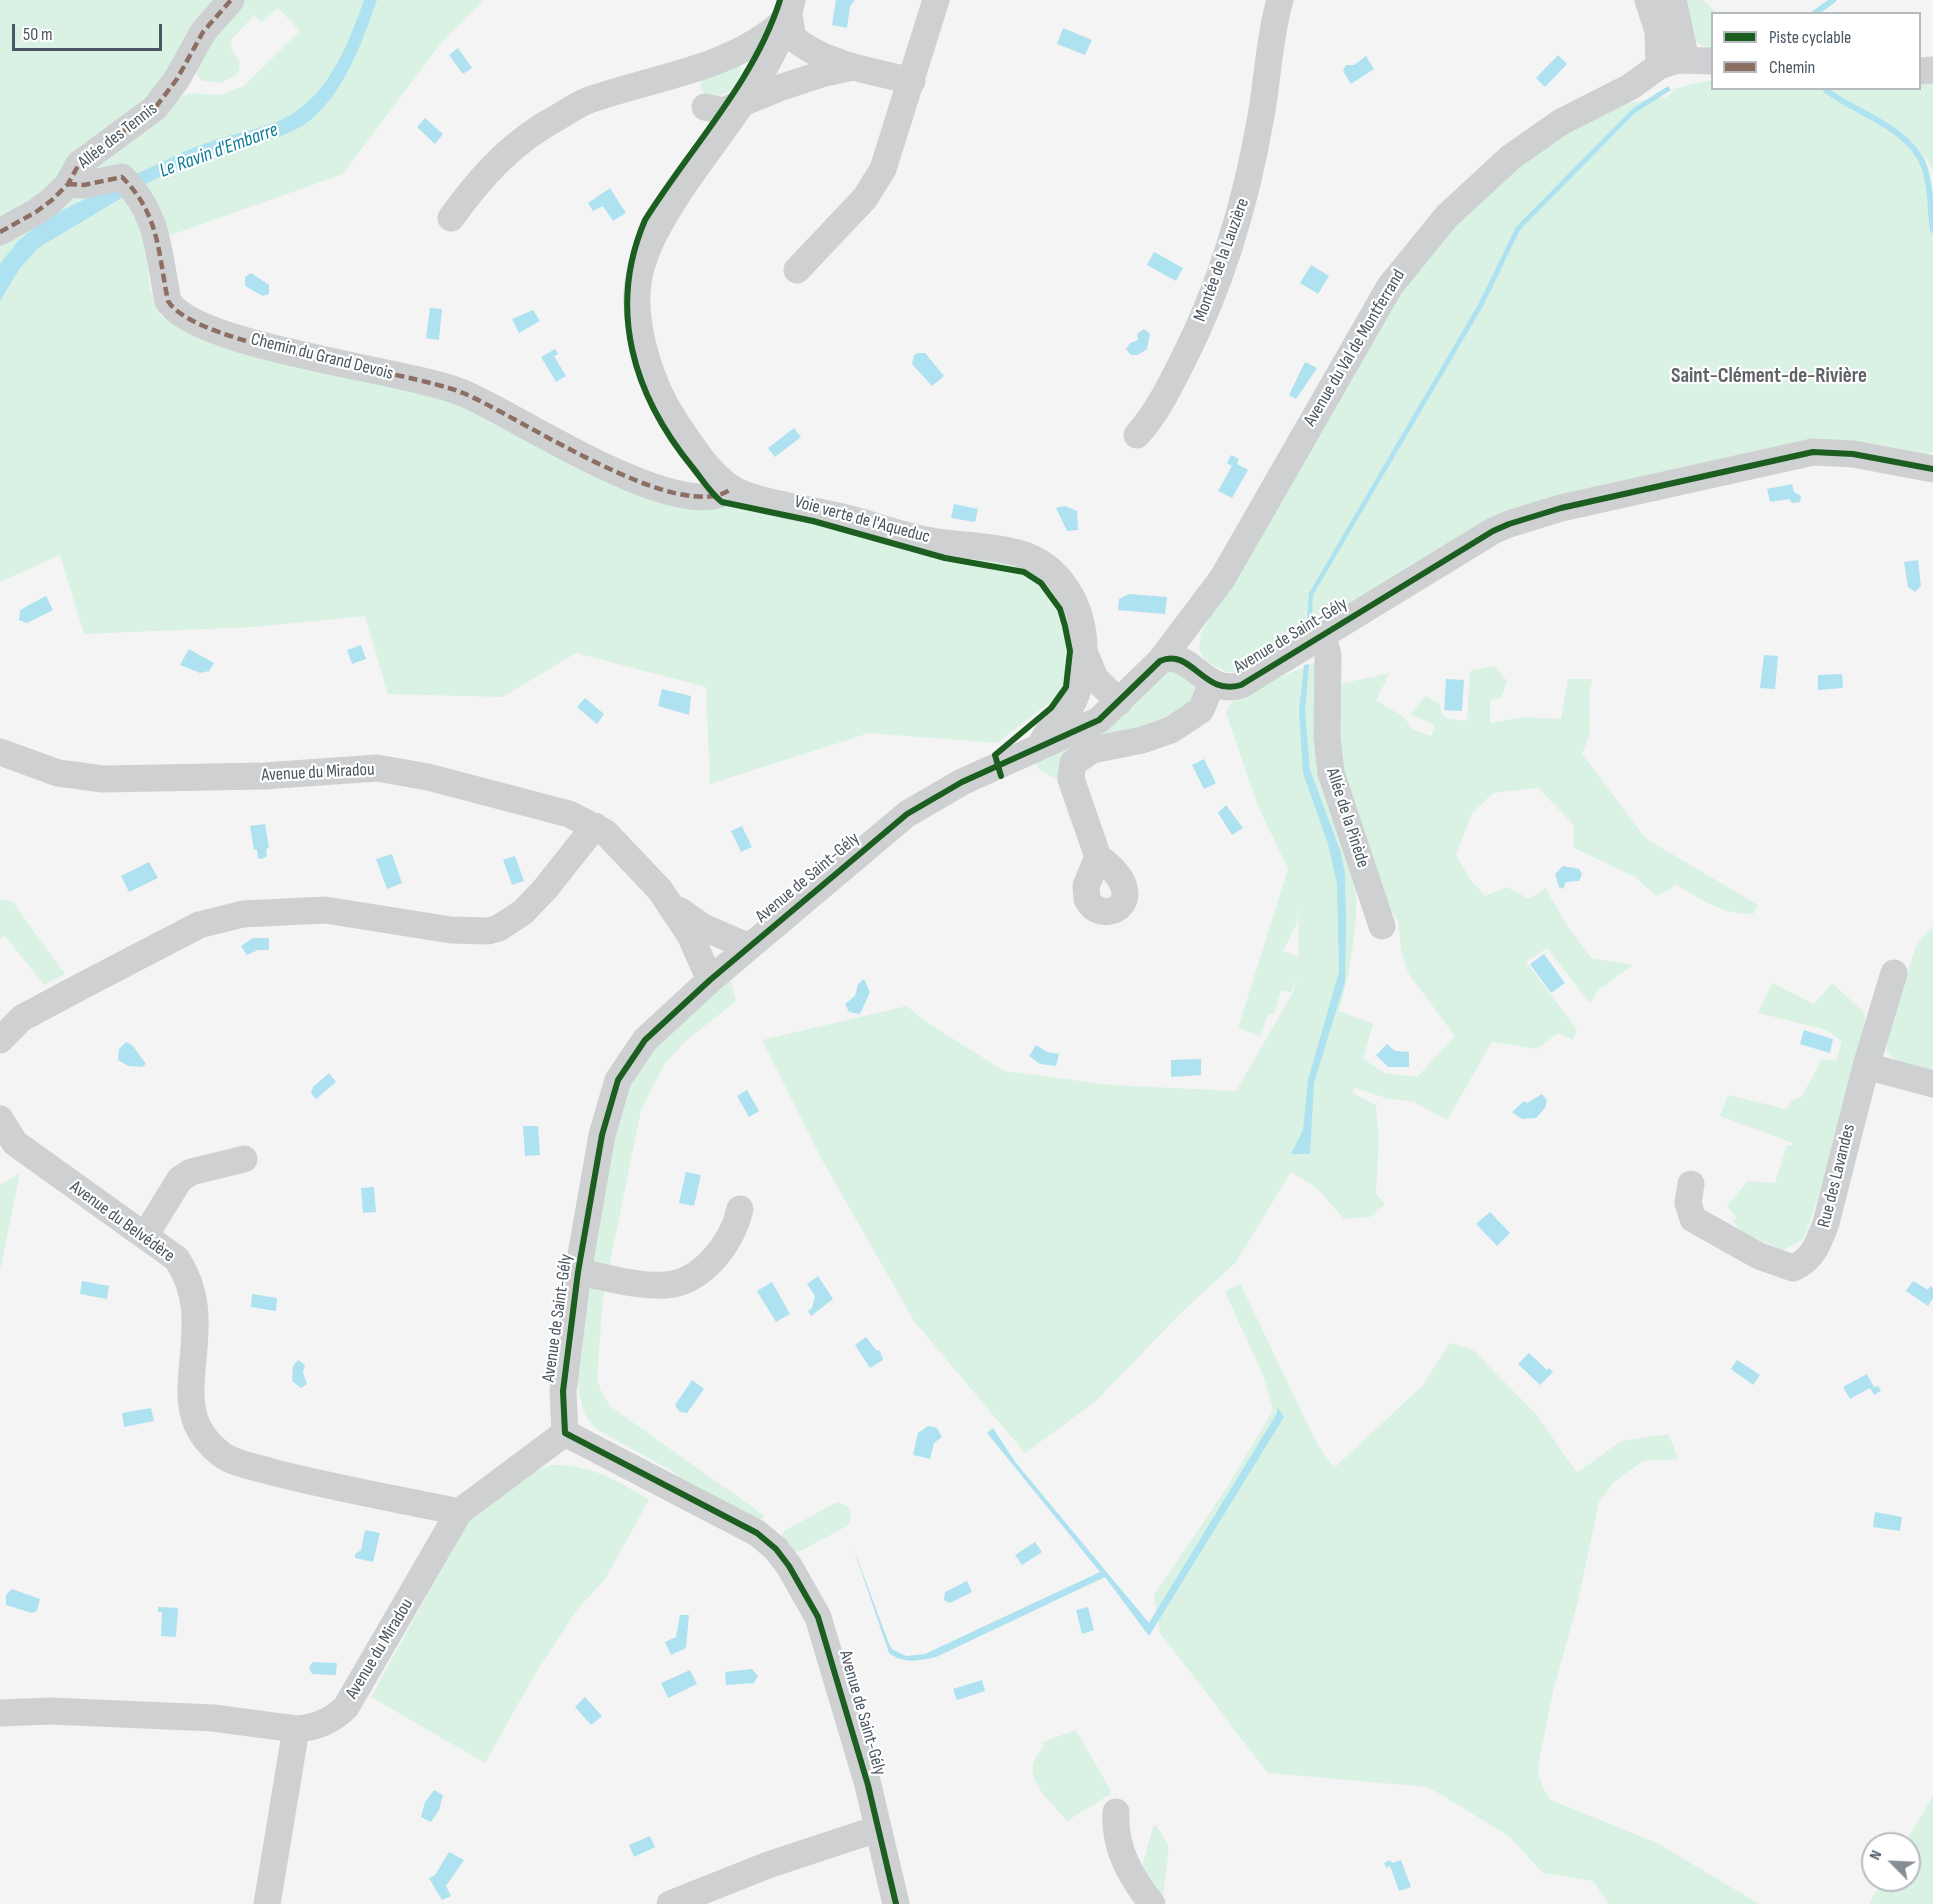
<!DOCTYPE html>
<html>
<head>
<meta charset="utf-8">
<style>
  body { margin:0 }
  #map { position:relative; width:1933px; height:1904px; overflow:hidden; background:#f4f4f4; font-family:"Sofia Sans Condensed",sans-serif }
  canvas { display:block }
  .legend { position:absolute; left:1711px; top:12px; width:210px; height:78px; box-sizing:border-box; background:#fff; border:2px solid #b7bbc0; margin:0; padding:8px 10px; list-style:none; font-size:18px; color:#4a5661 }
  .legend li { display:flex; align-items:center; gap:12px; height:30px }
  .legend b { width:30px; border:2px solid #b7bbc0 }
  .north { position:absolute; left:1861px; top:1832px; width:60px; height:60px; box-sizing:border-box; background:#fff; border:2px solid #b7bbc0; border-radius:50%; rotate:294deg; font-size:16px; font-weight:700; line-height:24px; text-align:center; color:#4a5661 }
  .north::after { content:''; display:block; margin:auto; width:21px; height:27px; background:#868d94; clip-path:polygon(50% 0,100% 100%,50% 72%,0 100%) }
  .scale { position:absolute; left:12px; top:24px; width:150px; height:27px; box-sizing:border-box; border:3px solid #4a5661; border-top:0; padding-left:8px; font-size:18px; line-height:21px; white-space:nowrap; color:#4a5661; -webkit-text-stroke:4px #fff; paint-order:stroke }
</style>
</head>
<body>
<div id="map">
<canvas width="1933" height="1904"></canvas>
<ul class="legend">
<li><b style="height:8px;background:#1b5e20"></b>Piste cyclable</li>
<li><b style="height:8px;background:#8d6e63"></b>Chemin</li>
</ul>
<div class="north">N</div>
<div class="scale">50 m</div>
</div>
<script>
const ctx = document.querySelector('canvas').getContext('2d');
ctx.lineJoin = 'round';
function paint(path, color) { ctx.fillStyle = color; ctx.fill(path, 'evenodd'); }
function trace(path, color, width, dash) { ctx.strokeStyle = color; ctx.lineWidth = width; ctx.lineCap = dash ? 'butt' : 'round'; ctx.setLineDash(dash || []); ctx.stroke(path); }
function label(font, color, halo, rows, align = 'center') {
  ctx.font = font + ' "Sofia Sans Condensed",sans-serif'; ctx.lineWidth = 4.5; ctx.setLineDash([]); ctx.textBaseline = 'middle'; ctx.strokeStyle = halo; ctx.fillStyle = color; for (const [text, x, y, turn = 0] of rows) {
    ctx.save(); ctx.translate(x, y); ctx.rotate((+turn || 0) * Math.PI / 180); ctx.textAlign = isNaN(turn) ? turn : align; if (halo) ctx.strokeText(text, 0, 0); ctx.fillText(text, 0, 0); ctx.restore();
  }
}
paint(new Path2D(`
  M0,0H217L160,90L67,159L119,183L147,237L149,286L160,315L176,323L424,389L716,504L733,507L734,502L1027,567L1062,597L1076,658L1059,707L1053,700L997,743L869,733L710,784L706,687L576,653L503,697L388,694L365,616L255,627L84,634L60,555L0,582Z
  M240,0H484L442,42L343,174L171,235L130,175L78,172L123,148L178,97L192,93L220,95L244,86L300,31L278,8L262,22L254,15L232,39L231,49L240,62L238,74L220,83L202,81L190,68Z
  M1684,0H1703L1717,13L1712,14V50L1694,41Z
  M737,65L741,67C741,88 718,106 701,90V81Z
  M1712,80V88H1920V82L1933,81V170L1924,154L1933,190V452L1921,457L1879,449L1562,500L1242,672H1227L1206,661L1199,650L1201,633L1370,335L1445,231L1533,153L1617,105L1667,97L1677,88Z
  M1320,660L1340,769L1335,685L1390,673L1376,700L1404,717L1413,730L1431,736L1435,725L1410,714L1426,696L1440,704L1442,714L1446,718L1467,721L1470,671L1494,666L1507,681L1501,698L1490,700V723L1524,717L1561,719L1568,679H1593L1589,694L1590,733L1582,754L1645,838L1758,905L1753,914C1724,915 1701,900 1677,885L1656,896L1635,877L1574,848L1573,824L1538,788L1493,793L1472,813L1456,855L1470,879L1485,896L1507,887L1529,899L1545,888L1567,925L1591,958L1633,965L1598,990L1590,1004L1547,948L1526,962L1577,1030L1573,1040L1558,1033L1537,1049L1492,1042L1447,1120L1414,1102L1386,1098L1355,1088L1352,1093L1376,1105L1379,1139L1376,1194L1385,1204L1370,1217L1344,1219L1317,1188L1291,1172L1236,1262L1181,1313L1096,1401L1025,1453L914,1321L821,1158L762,1040L907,1006L922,1019L1004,1071L1111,1085L1236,1091L1292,994L1298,975L1291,992L1281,991L1274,1014H1268L1260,1036L1238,1028L1288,869L1258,806L1226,713L1232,701L1238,696ZM1356,883L1380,896L1398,920L1401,951L1408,973L1455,1036L1417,1077L1385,1073L1363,1059L1373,1024L1339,1011C1351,968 1358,928 1356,883ZM1298,906L1299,957L1283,951L1297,923Z
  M1174,672C1188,677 1199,686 1196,702L1062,783L1039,769L1034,760L1157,673Z
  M0,900L12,901L65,974L44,985L5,936L0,939Z
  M1933,927V1073L1897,1061L1887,1052L1885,1036L1918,941Z
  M729,974L736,1001L686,1041L665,1063L641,1110L603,1298L597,1379L602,1394L611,1407L765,1516L757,1523L683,1481L672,1471L596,1429L584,1413L577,1385L590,1240L631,1072Z
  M1772,983L1814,1004L1832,983L1865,1013V1029L1837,1136L1810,1222L1806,1229L1808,1232L1801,1241L1783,1250L1741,1232L1732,1220L1737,1219L1727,1206L1748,1181L1775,1183L1787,1145L1791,1146L1793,1143L1720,1116L1728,1095L1786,1109L1792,1101L1802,1096L1822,1059L1836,1061L1842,1041L1827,1030L1758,1013Z
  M20,1173L0,1271V1185Z
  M1240,1283L1317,1444L1334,1468L1422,1386L1450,1343L1473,1350L1536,1414L1577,1473L1621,1441L1669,1434L1678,1459L1643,1461L1615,1481L1599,1502L1578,1601L1553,1692L1540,1756L1538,1772L1543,1788L1551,1800L1657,1843L1759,1904H1609L1593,1881L1543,1873L1509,1836L1428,1787L1268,1773L1160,1633L1154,1595L1226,1489L1273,1411L1264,1377L1225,1292Z
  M553,1465C591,1464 618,1481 649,1500L605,1579L577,1610L535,1674L485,1763L371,1697L466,1524L535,1471Z
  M837,1502L849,1507L851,1520L847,1526L801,1551L792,1552L781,1538L784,1531Z
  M1076,1730L1111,1791L1109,1795L1067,1821C1055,1806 1029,1786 1033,1764C1034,1758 1040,1752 1043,1747L1042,1742Z
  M1933,1796V1904H1869L1883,1880H1909V1844H1904Z
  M1156,1825C1160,1832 1166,1839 1168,1846C1170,1851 1163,1894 1162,1904L1141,1872L1153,1826Z`), '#d9f2e3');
paint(new Path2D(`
  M364,0H377C362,41 347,87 314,117C285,143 238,145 202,158C181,166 160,177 139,187L132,176C156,165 179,153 204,144C227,135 251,131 274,123C326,103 347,48 364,0Z
  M836,0H855L850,6L847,28L832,25Z
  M1063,28L1092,40L1085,55L1057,44Z
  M458,48L472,68L463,74L449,55Z
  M1558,55L1567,64L1545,87L1536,78Z
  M1366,56L1374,69L1351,84L1343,71L1346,65H1354Z
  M1668,86L1671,90L1635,113L1520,230L1483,306L1313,595L1311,632H1306L1309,593L1479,303L1516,227L1632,109Z
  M425,118L443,134L435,144L417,127Z
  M119,183L125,196L38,248L20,268L0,301V264L19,240L50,216Z
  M610,188L626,213L613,221L603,206L593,211L588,203Z
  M1154,252L1183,268L1176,281L1147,265Z
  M1311,265L1329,276L1318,294L1300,283Z
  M251,273L269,285V294L263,296L245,286V277Z
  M430,308L442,309L439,340L426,338Z
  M533,310L540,321L519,333L512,319Z
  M1144,329L1150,334L1147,349L1138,355H1131L1126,349L1130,343L1138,340L1137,334Z
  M555,349L558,354L554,356L566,376L556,382L541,357Z
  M918,353H925L944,376L932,386L912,364L914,355Z
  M1305,362L1317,368L1296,399L1289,395Z
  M794,428L801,437L775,457L768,448Z
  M1231,455L1239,459L1237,464L1248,470L1232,498L1218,491L1232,466L1227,463Z
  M1792,484L1794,492L1801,496L1800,502L1792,503L1789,499L1770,502L1767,489Z
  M954,504L978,509L975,522L951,518Z
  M1065,506L1077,511L1078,530L1067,531L1056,508Z
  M1918,560L1921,586L1915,592L1908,587L1904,562Z
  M1129,594L1167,597L1165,614L1118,610L1119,599Z
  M46,596L53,610L27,623L19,620L20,610Z
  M361,645L366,659L352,664L347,650Z
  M189,649L214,663L209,671L200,673L180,665Z
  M1764,655L1778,656L1775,689L1760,688Z
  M1309,664L1305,711L1310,770L1341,853L1345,874L1346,925L1345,982L1314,1083L1310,1154H1291L1303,1130L1308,1080L1339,972L1337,884L1328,844L1303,773L1299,711L1304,665Z
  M1842,674L1843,688L1818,690V675Z
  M1446,679L1464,680L1462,711L1444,710Z
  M662,689L691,696L689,715L658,706Z
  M585,698L604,714L597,724L577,707Z
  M1204,759L1216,783L1204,789L1192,765Z
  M1226,805L1243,828L1232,835L1218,813Z
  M265,824L269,848L266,849L267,856L262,859L258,858L257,850H254L250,826Z
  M742,826L752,847L741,852L731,831Z
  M392,854L402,883L387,889L376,859Z
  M515,856L524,881L512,885L503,860Z
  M149,862L158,878L129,892L121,876Z
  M1563,866L1579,869L1582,874L1579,881L1566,882L1563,889L1559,887L1555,874Z
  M253,938H269V950H258L247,955L241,946Z
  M1544,954L1565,983L1551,993L1530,964Z
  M864,979L870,992L860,1014L849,1012L845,1004L855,996L858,984Z
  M1804,1030L1833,1039L1830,1053L1800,1044Z
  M126,1042L133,1046L146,1064L142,1067L128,1066L118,1060L119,1049Z
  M1387,1044L1395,1051L1409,1052V1067H1388L1376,1055Z
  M1036,1045L1047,1052L1059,1054L1056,1066L1040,1064L1029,1056Z
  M1201,1059V1075L1171,1077V1060Z
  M329,1073L336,1082L316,1099L311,1093L313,1087Z
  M747,1090L759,1111L749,1117L737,1096Z
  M1542,1094L1547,1100L1545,1108L1536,1118L1522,1119L1512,1112L1524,1101L1527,1103Z
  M523,1126H538L540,1155L525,1156Z
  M686,1172L701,1175L694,1206L679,1203Z
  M374,1187L376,1212L363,1213L361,1188Z
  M1490,1212L1510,1233L1497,1246L1476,1224Z
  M818,1276L833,1299L811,1316L808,1311L812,1308L815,1296L807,1284Z
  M82,1281L109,1286L107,1299L80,1294Z
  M1913,1281L1928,1290L1930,1286L1933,1288V1298L1928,1306L1906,1291Z
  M772,1282L790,1314L776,1322L757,1291Z
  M252,1294L277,1298L276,1311L251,1307Z
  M866,1337L876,1350L880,1351L883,1360L870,1368L855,1345Z
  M1529,1353L1547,1370L1549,1368L1553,1372L1540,1385L1518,1364Z
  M298,1360L305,1365L303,1373L307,1384L301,1388L292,1381L293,1366Z
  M1737,1360L1760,1375L1753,1385L1731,1369Z
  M1867,1374L1874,1387L1878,1386L1881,1391L1874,1395L1870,1388L1850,1399L1843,1387Z
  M692,1380L704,1389L687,1413L680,1412L675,1405Z
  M151,1408L154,1421L124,1427L122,1413Z
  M1278,1408L1284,1417L1149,1636L1105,1577L936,1657C918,1661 904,1664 889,1653L852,1544L889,1644L892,1649L906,1656L925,1654L1100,1572L987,1433L993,1428L1016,1463L1149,1623L1276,1415Z
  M928,1426L937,1428L942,1437L934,1443L930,1459L913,1455L918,1433Z
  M1875,1512L1902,1517L1900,1531L1873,1527Z
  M365,1530L380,1533L373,1562L355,1558V1554L361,1550Z
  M1035,1542L1042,1552L1022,1565L1015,1555Z
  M967,1581L972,1592L950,1603L944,1600L945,1592Z
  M12,1589L40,1599L37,1611L32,1613L6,1605V1595Z
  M158,1607L178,1608L176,1637L161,1636L162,1612H158Z
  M1088,1607L1094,1630L1082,1634L1076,1610Z
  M680,1615H689L686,1648L671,1655L665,1642L676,1637Z
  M313,1662L337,1663L336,1675L312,1674L309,1667Z
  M752,1669L758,1676L754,1683L726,1685L725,1672Z
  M690,1670L697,1684L668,1698L661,1683Z
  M982,1680L985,1691L957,1700L953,1689Z
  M585,1697L602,1716L591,1725L575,1707Z
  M434,1790L443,1795L439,1810L431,1822L421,1817L425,1802Z
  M650,1836L655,1847L634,1857L629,1845Z
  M449,1852L464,1860L446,1886L451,1896L442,1900L429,1878L435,1875Z
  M1390,1860L1392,1863L1401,1860L1411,1887L1399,1891L1390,1866L1386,1868L1384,1863Z`), '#aee2f0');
trace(new Path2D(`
  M1814,14L1833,0
  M1826,90C1855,113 1909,127 1924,166C1931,185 1930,210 1933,230`), '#aee2f0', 6);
trace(new Path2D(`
  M792,0C775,74 716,134 676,197C658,225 639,257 637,292C635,334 652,386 675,421C691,445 707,471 731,488C755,503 813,509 842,517C872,524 901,536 932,541C960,546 991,545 1018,553C1061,565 1084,607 1084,650C1084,670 1079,696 1067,712C1057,724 1045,731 1041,746
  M1648,0L1658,31L1659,66
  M1673,0L1686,60
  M789,16L793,38C827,65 870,71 912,81
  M1920,71L1933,70
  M705,107L723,111L779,88L825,73L853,67
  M68,184L84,185L122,177C160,215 158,253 168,301C197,348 405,369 463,393C517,415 683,529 732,488
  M451,218C482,175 513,141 560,116C570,110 581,102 592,99C658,76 732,69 785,20
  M0,232L36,212L52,200L68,184L79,164L155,108L177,79L203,32L231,0
  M797,270L865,198L883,169L936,0
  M1137,435C1156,414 1169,388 1182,362C1222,284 1246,203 1261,116C1268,77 1269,38 1280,0
  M1323,637L1328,655L1327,737L1331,773L1382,926
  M1084,651L1095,678L1119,702
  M1160,661L1222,579L1390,286L1447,216L1511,157L1561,122L1630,87L1659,66L1678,60L1712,61
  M0,752L58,773L103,779L264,776L377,768L428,777L569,814L606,833L660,890L690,935L710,980
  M1098,857C1157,899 1103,930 1087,899L1086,886L1098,857L1071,779L1073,763L1092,750L1142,740L1171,730L1201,710L1212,683
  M679,910L703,927L749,947
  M0,1040L22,1018L80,987L199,925L243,914L325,910L451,930L488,931L499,928L523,912L545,889L595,826
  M1866,1066L1894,973
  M0,1119L15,1143L177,1259C205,1303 193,1339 191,1387C190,1416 198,1436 221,1454C234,1464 256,1467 272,1472C334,1488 397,1499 459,1512
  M1691,1184L1688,1203L1693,1219L1759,1256L1793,1268C1813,1260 1819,1242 1826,1223L1866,1066L1933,1084
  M146,1234L180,1179L191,1172L244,1159
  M578,1272C606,1277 637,1287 666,1285C703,1282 732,1243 740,1209
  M0,1713L51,1711L213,1718L296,1729C316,1728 332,1721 346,1707L459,1512L565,1433
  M1116,1812C1114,1848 1130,1876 1152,1904
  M267,1904L296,1729
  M670,1904L768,1865L877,1829
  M896,1904L868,1785L818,1617L789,1566L776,1549L757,1533L565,1433L563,1391L578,1272L602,1135L618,1080L645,1040L710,980L907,814L962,782L1099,720L1160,661C1192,647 1203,697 1241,685L1493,531L1509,524L1561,508L1813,452L1853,454L1933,469`), '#ced0d2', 27);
trace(new Path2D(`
  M68,184L84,185L122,177C160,215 158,253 168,301C197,348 405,369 463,393C517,415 683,529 732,488
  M0,232L36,212L52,200L68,184L79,164L155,108L177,79L203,32L231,0`), '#8d6e63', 4.5, [9, 4.5]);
trace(new Path2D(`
  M780,0C754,82 690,148 645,220C607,309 633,395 693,468C701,478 712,495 722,502L813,521L945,558L1024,572L1041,583L1060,609L1065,626L1070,651L1066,687L1051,708L995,755L1001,776
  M896,1904L868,1785L818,1617L789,1566L776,1549L757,1533L565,1433L563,1391L578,1272L602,1135L618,1080L645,1040L710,980L907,814L962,782L1099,720L1160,661C1192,647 1203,697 1241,685L1493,531L1509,524L1561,508L1813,452L1853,454L1933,469`), '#1b5e20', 6);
label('18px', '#4a5661', '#fff', [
  ["Allée des Tennis",118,136,-38],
  ["Montée de la Lauzière",1222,260,-70],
  ["Avenue du Val de Montferrand",1355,348,-59],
  ["Chemin du Grand Devois",322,357,14],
  ["Voie verte de l'Aqueduc",862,520,15],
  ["Avenue de Saint-Gély",1291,636,-31],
  ["Avenue du Miradou",318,773,-3],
  ["Allée de la Pinède",1347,818,72],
  ["Avenue de Saint-Gély",808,878,-40],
  ["Rue des Lavandes",1837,1176,-76],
  ["Avenue du Belvédère",122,1222,36],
  ["Avenue de Saint-Gély",558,1318,-82],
  ["Avenue du Miradou",380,1649,-59],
  ["Avenue de Saint-Gély",862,1713,74]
]);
label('italic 20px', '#0c7c9b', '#fff', [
  ["Le Ravin d'Embarre",219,151,-20]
]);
label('bold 21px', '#5f6368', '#fff', [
  ["Saint-Clément-de-Rivière",1769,377]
]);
</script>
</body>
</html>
